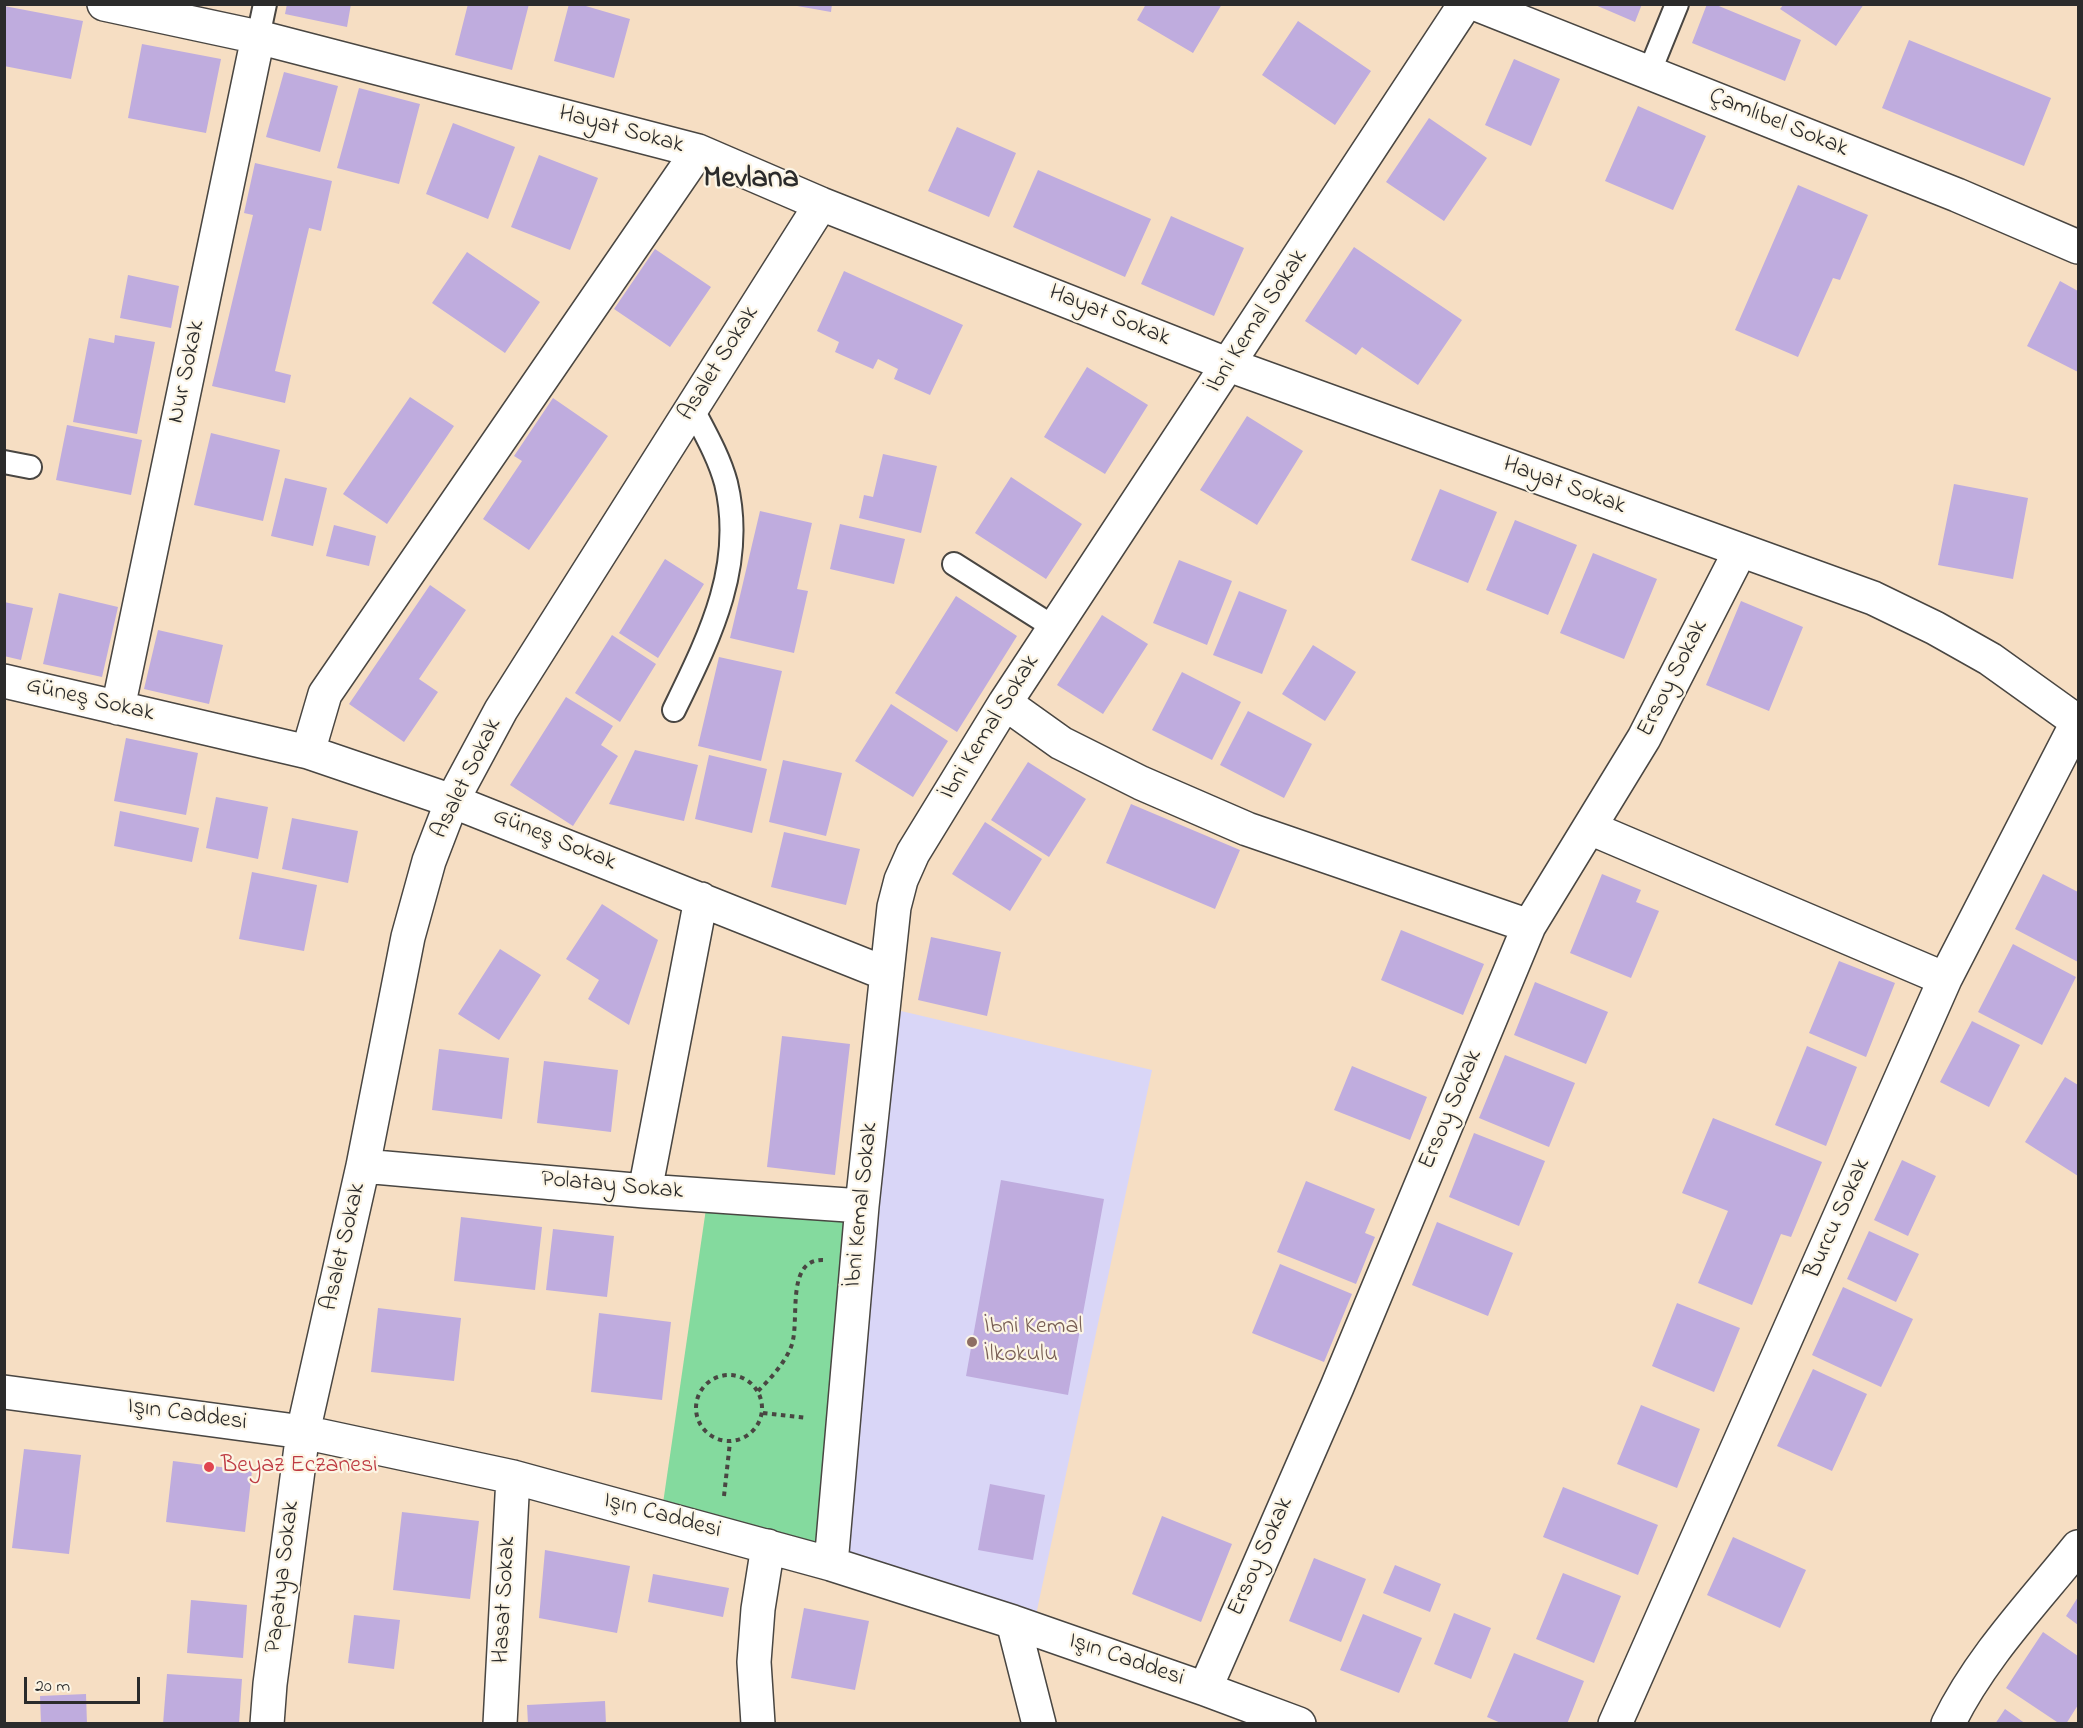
<!DOCTYPE html>
<html>
<head>
<meta charset="utf-8">
<style>
  body { margin:0 }
  #map { position:relative; width:2083px; height:1728px; overflow:hidden; background:#f6dec3; font-family:"Indie Flower",sans-serif }
  canvas { display:block }
  .frame { position:absolute; inset:0; border:6px solid #2b2b2b; pointer-events:none }
  .scale { position:absolute; left:24px; top:1677px; width:116px; height:27px; box-sizing:border-box; border:3px solid #2b2b2b; border-top:0; padding-left:8px; font-size:18px; line-height:21px; white-space:nowrap; color:#2b2b2b; -webkit-text-stroke:4px #fcf5e5; paint-order:stroke }
</style>
</head>
<body>
<div id="map">
<canvas width="2083" height="1728"></canvas>
<div class="frame"></div>
<div class="scale">20 m</div>
</div>
<script>
const ctx = document.querySelector('canvas').getContext('2d');
ctx.lineJoin = 'round';
function paint(path, color) { ctx.fillStyle = color; ctx.fill(path, 'evenodd'); }
function trace(path, color, width, dash) { ctx.strokeStyle = color; ctx.lineWidth = width; ctx.lineCap = dash ? 'butt' : 'round'; ctx.setLineDash(dash || []); ctx.stroke(path); }
function label(font, color, halo, rows, align = 'center') {
  ctx.font = font + ' "Indie Flower",sans-serif'; ctx.lineWidth = 4.5; ctx.setLineDash([]); ctx.textBaseline = 'middle'; ctx.strokeStyle = halo; ctx.fillStyle = color; for (const [text, x, y, turn = 0] of rows) {
    ctx.save(); ctx.translate(x, y); ctx.rotate((+turn || 0) * Math.PI / 180); ctx.textAlign = isNaN(turn) ? turn : align; if (halo) ctx.strokeText(text, 0, 0); ctx.fillText(text, 0, 0); ctx.restore();
  }
}
paint(new Path2D(`
  M884,1007L1152,1070L1033,1629L831,1564Z`), '#d9d6f7');
paint(new Path2D(`
  M708,1195L862,1206L831,1564L661,1517Z`), '#84da9e');
paint(new Path2D(`
  M287,4H351L347,27L285,14Z
  M468,4H529L512,70L455,55Z
  M569,4H579L630,19L614,78L554,61Z
  M786,4H832L831,12Z
  M1146,4H1222L1193,53L1137,20Z
  M1593,4H1642L1635,22Z
  M1707,4H1714L1801,40L1785,81L1692,43Z
  M1784,4H1864L1836,46L1780,9Z
  M4,6L83,21L71,79L4,66Z
  M1298,21L1371,71L1335,125L1262,75Z
  M1909,40L2051,98L2024,166L1882,108Z
  M142,44L221,59L206,133L128,118Z
  M1514,59L1560,79L1531,146L1485,125Z
  M284,72L338,86L320,152L266,137Z
  M359,88L420,104L399,184L337,168Z
  M1638,106L1706,136L1673,210L1605,181Z
  M1429,118L1487,158L1444,221L1386,182Z
  M453,123L515,147L488,219L426,194Z
  M957,127L1016,153L989,217L928,191Z
  M539,155L598,178L570,250L511,227Z
  M255,163L332,181L321,231L309,228L275,371L291,375L285,403L212,386L253,215L244,213Z
  M1038,170L1151,219L1125,277L1013,227Z
  M1798,185L1868,215L1840,280L1833,278L1798,357L1735,330Z
  M1171,216L1244,248L1214,316L1141,284Z
  M1354,247L1462,320L1418,385L1362,347L1356,355L1305,321Z
  M655,249L711,287L670,347L614,309Z
  M467,252L540,302L505,353L432,303Z
  M844,271L963,325L930,395L894,379L898,369L878,359L873,369L835,352L839,342L817,331Z
  M128,275L179,286L171,328L120,318Z
  M2060,281L2078,291V372L2027,346Z
  M115,335L155,342L137,434L73,422L89,338L114,343Z
  M1087,367L1148,405L1105,474L1044,437Z
  M410,397L454,426L387,524L343,494Z
  M553,398L608,436L529,550L483,519L522,461L514,456Z
  M1247,416L1303,451L1257,525L1200,490Z
  M67,425L142,440L131,495L56,480Z
  M211,433L280,450L263,521L194,505Z
  M883,454L937,466L921,533L859,518L864,495L873,497Z
  M1011,477L1082,524L1046,579L975,533Z
  M285,478L327,488L313,546L271,536Z
  M1954,484L2028,498L2013,579L1938,565Z
  M1440,489L1497,512L1468,583L1411,560Z
  M760,511L812,523L797,589L808,591L794,653L730,638Z
  M1515,520L1577,545L1548,615L1486,590Z
  M840,524L905,539L894,584L830,569Z
  M334,525L376,536L369,566L326,556Z
  M1593,553L1657,579L1624,659L1560,633Z
  M665,559L704,584L658,658L619,633Z
  M1179,560L1232,581L1207,645L1153,623Z
  M430,585L466,610L419,679L438,692L404,742L349,704Z
  M1239,591L1287,610L1262,674L1213,655Z
  M59,593L118,607L102,677L43,664Z
  M956,596L1017,636L957,732L895,693Z
  M1741,601L1803,627L1769,711L1706,685Z
  M4,602L33,608L21,660L4,656Z
  M1102,615L1148,644L1103,714L1057,685Z
  M158,630L223,645L209,704L144,689Z
  M612,635L656,664L620,722L575,693Z
  M1313,645L1356,672L1325,721L1282,694Z
  M719,657L782,671L761,761L698,746Z
  M1182,672L1241,702L1212,760L1152,730Z
  M566,697L613,726L601,745L618,756L573,826L510,785Z
  M891,704L948,741L913,797L855,761Z
  M1248,711L1312,744L1284,798L1220,765Z
  M126,738L198,753L186,815L114,801Z
  M635,750L698,765L684,821L609,804Z
  M709,755L767,769L752,833L695,819Z
  M783,760L842,773L826,836L769,822Z
  M1028,762L1086,799L1049,857L991,820Z
  M216,797L268,807L258,859L206,848Z
  M1131,804L1240,850L1215,909L1106,863Z
  M120,811L199,828L192,862L114,846Z
  M292,818L358,831L348,883L282,869Z
  M985,822L1042,859L1010,911L952,874Z
  M784,832L860,849L846,905L771,887Z
  M252,872L317,885L304,951L239,939Z
  M1602,874L1641,890L1636,902L1659,911L1631,978L1570,953Z
  M2043,874L2078,892V962L2015,929Z
  M602,904L658,940L629,1025L588,999L599,980L566,959Z
  M1401,930L1484,964L1463,1015L1381,980Z
  M931,937L1001,952L987,1016L918,1000Z
  M2013,944L2076,977L2042,1045L1978,1012Z
  M500,949L541,975L499,1040L458,1014Z
  M1839,961L1895,983L1866,1057L1809,1033Z
  M1535,982L1608,1012L1586,1064L1514,1035Z
  M1972,1021L2020,1045L1989,1107L1940,1082Z
  M782,1036L850,1044L835,1175L767,1167Z
  M1807,1046L1857,1067L1826,1146L1775,1125Z
  M439,1049L509,1058L502,1119L432,1110Z
  M1505,1055L1575,1083L1549,1147L1479,1118Z
  M544,1061L618,1070L611,1132L537,1123Z
  M1352,1066L1427,1097L1410,1140L1334,1110Z
  M2065,1077L2078,1085V1176L2025,1142Z
  M1713,1118L1822,1162L1791,1237L1781,1234L1752,1305L1698,1283L1728,1211L1682,1193Z
  M1474,1133L1545,1161L1519,1226L1449,1197Z
  M1902,1160L1936,1176L1908,1236L1874,1220Z
  M1001,1180L1104,1199L1068,1395L966,1376Z
  M1306,1181L1375,1209L1365,1233L1375,1237L1356,1284L1277,1252Z
  M461,1217L542,1227L535,1290L454,1281Z
  M1437,1222L1513,1253L1488,1316L1412,1285Z
  M553,1229L614,1236L607,1297L546,1290Z
  M1869,1231L1919,1254L1896,1302L1847,1279Z
  M1280,1264L1352,1294L1324,1362L1252,1333Z
  M1843,1287L1913,1319L1881,1387L1812,1355Z
  M1677,1303L1740,1328L1714,1392L1652,1366Z
  M378,1308L461,1318L454,1381L371,1372Z
  M599,1313L671,1322L662,1400L591,1392Z
  M1813,1369L1867,1394L1832,1471L1777,1446Z
  M1641,1405L1700,1429L1677,1488L1617,1464Z
  M24,1449L81,1455L69,1554L12,1548Z
  M173,1461L252,1471L245,1532L166,1522Z
  M990,1484L1045,1495L1033,1560L978,1550Z
  M1563,1487L1658,1525L1638,1575L1543,1537Z
  M402,1512L479,1521L470,1599L393,1590Z
  M1162,1516L1232,1544L1201,1622L1132,1594Z
  M1733,1537L1806,1570L1780,1628L1707,1595Z
  M545,1550L630,1566L617,1633L539,1618Z
  M1314,1558L1366,1579L1341,1642L1289,1621Z
  M1395,1565L1441,1584L1430,1612L1383,1593Z
  M1563,1573L1621,1596L1594,1663L1536,1639Z
  M653,1574L729,1588L723,1617L648,1602Z
  M2078,1597V1625L2066,1616Z
  M191,1600L247,1605L243,1658L187,1653Z
  M804,1608L869,1621L855,1690L791,1678Z
  M1454,1613L1491,1628L1471,1679L1434,1664Z
  M1363,1614L1422,1638L1399,1693L1340,1670Z
  M354,1615L400,1620L394,1669L348,1663Z
  M2043,1632L2078,1656V1705L2066,1724H2060L2006,1688Z
  M1514,1653L1584,1681L1567,1724H1503L1487,1717Z
  M167,1674L242,1679L239,1724H163Z
  M86,1694L87,1724H41L40,1696Z
  M605,1701L606,1724H528L527,1705Z
  M2005,1709L2026,1724H1995Z`), '#bfacde');
const lane = new Path2D(`
  M258,37L265,4
  M1649,73L1677,4
  M4,462L30,467
  M954,564L1055,628
  M674,710C709,638 746,566 726,483C719,457 705,433 692,408`);
const street = new Path2D(`
  M104,4L258,37L698,151L821,204L1229,365L1873,598L1935,628L1990,659L2078,722
  M1476,4L1957,195L2078,247
  M4,681L308,752L452,801L887,974
  M1005,703L1061,743L1141,783L1247,829L1529,926
  M118,708L258,37
  M308,752L325,694L698,151
  M1590,828L1945,979
  M363,1166L645,1191L862,1206
  M645,1191L701,899
  M4,1392L303,1432L513,1477L831,1564L1013,1622L1205,1689L1299,1724
  M831,1564L862,1206L894,907L901,880L913,853L1005,703L1465,4
  M1013,1622L1039,1724
  M1205,1689L1337,1387L1529,926L1644,738L1740,551
  M267,1724L270,1684L303,1432L363,1166L408,937L429,861L452,801L501,710L821,204
  M500,1724L513,1477
  M758,1724L754,1662L758,1609L768,1546
  M1615,1724L1945,979L2078,721
  M1948,1724C1980,1658 2033,1603 2078,1547`);
trace(lane, '#494642', 26);
trace(street, '#494642', 36);
trace(new Path2D(`
  M696 1408a33 33 0 1 1 66 0a33 33 0 1 1-66 0Z
  M758,1391C771,1378 784,1364 791,1347C801,1323 784,1259 823,1260
  M763,1413L807,1418
  M724,1496L730,1442`), '#494642', 4, [4.5, 4.5]);
trace(lane, '#fff', 22);
trace(street, '#fff', 33);
for (const [x, y, r, color] of [
  [972,1342,6,"#8d6e63"],
  [209,1467,6,"#e0444e"]
]) { const dot = new Path2D(); dot.arc(x, y, r, 0, 2 * Math.PI); ctx.fillStyle = color; ctx.fill(dot); trace(dot, '#fcf5e5', 2); }
label('24px', '#2b2b2b', '#fcf5e5', [
  ["Çamlıbel Sokak",1778,124,22],
  ["Hayat Sokak",621,131,15],
  ["Hayat Sokak",1109,317,22],
  ["İbni Kemal Sokak",1258,322,-57],
  ["Asalet Sokak",720,364,-58],
  ["Nur Sokak",188,372,-78],
  ["Hayat Sokak",1564,487,20],
  ["Ersoy Sokak",1674,679,-63],
  ["Güneş Sokak",90,701,13],
  ["İbni Kemal Sokak",991,728,-58],
  ["Asalet Sokak",468,779,-64],
  ["Güneş Sokak",554,841,22],
  ["Ersoy Sokak",1452,1110,-67],
  ["Polatay Sokak",612,1187,5],
  ["İbni Kemal Sokak",863,1205,-84],
  ["Burcu Sokak",1839,1219,-66],
  ["Asalet Sokak",345,1247,-77],
  ["Işın Caddesi",187,1416,8],
  ["Işın Caddesi",662,1517,15],
  ["Ersoy Sokak",1262,1557,-66],
  ["Papatya Sokak",284,1577,-83],
  ["Hasat Sokak",506,1600,-87],
  ["Işın Caddesi",1126,1661,19]
]);
label('24px', '#785e54', '#fcf5e5', [
  ["İbni Kemal",984,1328],
  ["İlkokulu",984,1356]
], 'left');
label('24px', '#be3a42', '#fcf5e5', [
  ["Beyaz Eczanesi",221,1467]
], 'left');
label('bold 30px', '#2b2b2b', '#fcf5e5', [
  ["Mevlana",751,181]
]);
</script>
</body>
</html>
